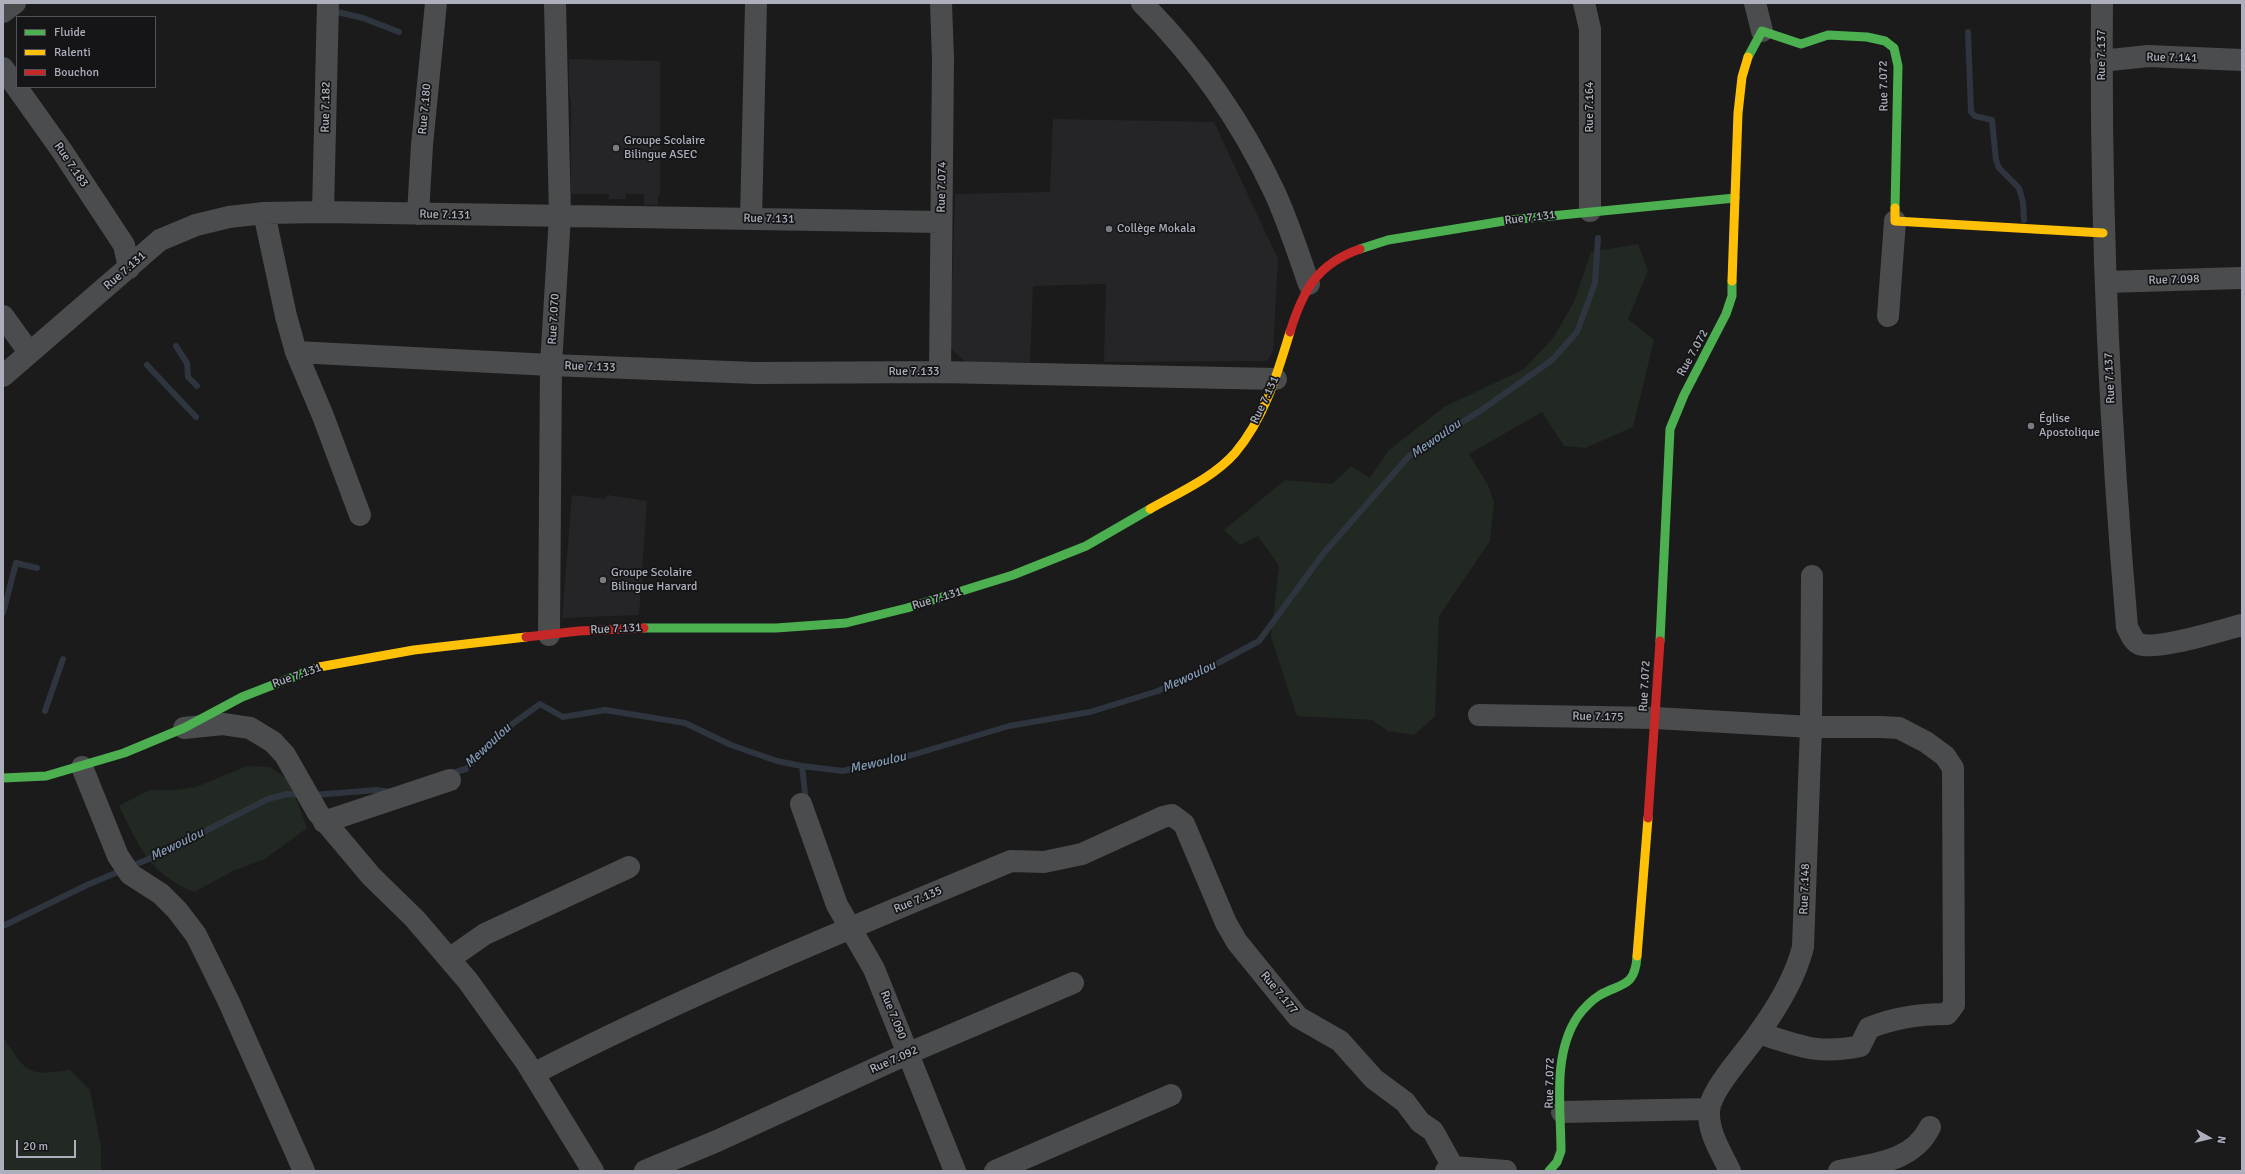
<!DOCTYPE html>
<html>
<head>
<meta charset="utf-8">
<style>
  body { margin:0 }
  #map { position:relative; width:2245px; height:1174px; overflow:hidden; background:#1b1b1b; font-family:Signika,sans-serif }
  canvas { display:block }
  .frame { position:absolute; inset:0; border:4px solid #adb0bc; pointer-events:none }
  .legend { position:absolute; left:16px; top:16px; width:140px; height:72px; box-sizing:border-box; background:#151517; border:1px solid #525359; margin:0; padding:5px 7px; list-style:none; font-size:12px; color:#adb0bc }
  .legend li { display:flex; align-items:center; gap:8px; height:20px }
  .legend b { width:20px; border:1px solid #525359 }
  .north { position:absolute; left:2189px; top:1118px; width:40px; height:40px; -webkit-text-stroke:3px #151517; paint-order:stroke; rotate:98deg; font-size:11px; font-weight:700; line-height:16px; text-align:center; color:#adb0bc }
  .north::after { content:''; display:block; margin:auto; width:14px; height:18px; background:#adb0bc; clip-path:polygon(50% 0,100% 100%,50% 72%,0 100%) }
  .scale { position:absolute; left:16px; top:1140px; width:60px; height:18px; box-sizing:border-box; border:2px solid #adb0bc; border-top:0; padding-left:5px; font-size:12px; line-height:14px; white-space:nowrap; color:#adb0bc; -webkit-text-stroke:3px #151517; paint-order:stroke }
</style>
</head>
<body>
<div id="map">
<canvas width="2245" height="1174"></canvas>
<div class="frame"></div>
<ul class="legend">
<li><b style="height:5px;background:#4caf50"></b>Fluide</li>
<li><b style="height:5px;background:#ffc107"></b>Ralenti</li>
<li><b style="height:5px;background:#c62828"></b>Bouchon</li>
</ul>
<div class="north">N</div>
<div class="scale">20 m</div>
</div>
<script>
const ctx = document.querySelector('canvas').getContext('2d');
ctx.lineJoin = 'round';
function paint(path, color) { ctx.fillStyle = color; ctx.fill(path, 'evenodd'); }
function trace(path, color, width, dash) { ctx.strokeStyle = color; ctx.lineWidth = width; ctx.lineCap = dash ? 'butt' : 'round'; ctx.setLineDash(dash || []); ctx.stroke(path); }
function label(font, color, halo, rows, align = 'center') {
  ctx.font = font + ' Signika,sans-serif'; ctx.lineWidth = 3.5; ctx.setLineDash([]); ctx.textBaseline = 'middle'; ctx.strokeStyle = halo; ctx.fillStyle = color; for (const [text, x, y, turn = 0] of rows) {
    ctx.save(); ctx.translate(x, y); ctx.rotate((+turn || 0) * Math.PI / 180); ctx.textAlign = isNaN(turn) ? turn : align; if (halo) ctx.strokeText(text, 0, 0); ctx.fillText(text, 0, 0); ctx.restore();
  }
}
paint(new Path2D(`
  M569,59L660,61V194L658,195V205H644V194H626V199H609V194H571V101L569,91Z
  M1053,119L1214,122L1278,259L1273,351L1267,361L1104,362L1106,284L1033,286L1030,362L968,364L950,348L955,194L1050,192Z
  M572,495L604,499L608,495L647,501L639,615L562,618Z`), '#252527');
paint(new Path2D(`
  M1638,244L1648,271L1628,319L1654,340L1633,427L1585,448L1564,446L1542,412L1469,454L1488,485L1494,503L1490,541L1439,616L1435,716L1414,735L1388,731L1372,720L1297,716L1271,637L1279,566L1258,536L1240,545L1224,530L1285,480L1332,484L1351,466L1370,478L1388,451L1444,407L1524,369L1553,338L1574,302L1591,252Z
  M247,766L270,767L289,780L307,828L265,859L235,870L194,892C149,874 139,846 119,806L149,790H176L196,787Z
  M3,1037C27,1073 26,1076 70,1070L90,1090L101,1147V1171H3Z`), '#212922');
trace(new Path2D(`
  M337,12L363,18L399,32
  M1968,32L1971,112L1975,116L1992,120L1996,160L1999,168L2019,188L2023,202L2024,220
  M176,346L187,363L188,377L197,386
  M147,365L196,417
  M3,613L16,563L37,568
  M45,711L63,659
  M802,766L806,802
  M449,774L466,769L504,730L540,704L563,717L605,710L685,723L731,745L777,761L802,766L843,771L912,755L1009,726L1090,712L1158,691L1220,662L1259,641L1323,554L1409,456L1483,409L1552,360L1577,332L1595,283L1598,238
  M313,795L377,790L391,792
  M3,926L87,885L158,855L268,799L287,794L301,795`), '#2e353e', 6);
trace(new Path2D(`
  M1142,3C1197,58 1241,121 1274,191C1288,221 1298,253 1309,284
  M1584,3L1590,29V211
  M1755,3L1762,31
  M2102,3C2100,211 2109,419 2127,627C2130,633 2133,641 2139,644C2157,651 2222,630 2242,625
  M3,12L15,3
  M2101,61L2148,56L2242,60
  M3,68L62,151L124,245L129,268
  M323,212L328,3
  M264,213L286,316L296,352L551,365L755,373L940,372L1276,379
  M418,214L422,145L436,3
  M751,219L756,3
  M2106,282L2242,278
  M3,316L29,352
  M1888,316L1895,221
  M296,352L323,416L360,515
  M940,372L943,59L941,3
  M3,376L160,240L196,225L229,217L264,213L323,212L941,222
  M549,635L551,365L560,216L555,3
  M1479,715L1656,718L1811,727H1881L1899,728L1926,742L1945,756L1953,768L1954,1005L1947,1014C1922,1014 1893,1018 1869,1028L1860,1046C1820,1055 1798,1046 1759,1033
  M184,728L223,724L250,728L273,742L285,755L318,813L371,876L415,919L468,981L526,1062L593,1171
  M82,767L118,856L130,874L161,894L177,910L196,935L228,1000L304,1171
  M801,804L837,905L874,969L955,1171
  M324,822L450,780
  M449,959L485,934L629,867
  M533,1074C688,994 850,928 1011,861L1044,862L1082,854L1163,817L1172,815L1184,824L1226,923L1237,942L1298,1017L1340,1041L1374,1079L1405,1102L1420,1122L1433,1131L1453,1167
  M1562,1112L1709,1109
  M645,1171L717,1141L909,1053L1073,983
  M995,1171L1171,1095
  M1446,1171L1453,1167L1506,1171
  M1730,1171C1721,1152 1708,1133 1709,1111C1710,1090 1746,1052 1758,1034C1777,1008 1795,979 1803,947L1811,727L1812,576
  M1839,1171C1873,1164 1913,1162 1930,1127`), '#4b4c4e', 22);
trace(new Path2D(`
  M1748,57L1762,31L1801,44L1828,35L1867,37L1885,41L1894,48L1898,66L1895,208
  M1360,249L1388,240L1510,220L1735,198
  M644,628H776L846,623L907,608L1013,575L1086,546L1150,509
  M1660,641L1670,429L1684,395L1726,314L1732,296V281
  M3,778L46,776L124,753L184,728L242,697L319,667
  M1549,1171L1557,1162L1561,1151C1561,1108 1552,1054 1578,1016C1584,1008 1592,1000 1600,995C1621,983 1635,988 1637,956`), '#4caf50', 9);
trace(new Path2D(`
  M1895,208V221L2103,233
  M1732,281L1738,113L1742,77L1748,57
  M1150,509C1178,493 1213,478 1235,453C1264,419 1277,375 1290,332
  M319,667L414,650L526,637
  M1637,956L1648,818`), '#ffc107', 9);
trace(new Path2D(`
  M1290,332C1303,290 1317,264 1360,249
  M526,637L579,631L644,628
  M1648,818L1660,641`), '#c62828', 9);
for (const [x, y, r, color] of [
  [616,148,4,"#7a7c84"],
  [1109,229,4,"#7a7c84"],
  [2031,426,4,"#7a7c84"],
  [603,580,4,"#7a7c84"]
]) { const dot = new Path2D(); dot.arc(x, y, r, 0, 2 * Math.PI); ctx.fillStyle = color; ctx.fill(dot); trace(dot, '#151517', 1.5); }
label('12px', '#adb0bc', '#151517', [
  ["Rue 7.137",2102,55,-90],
  ["Rue 7.141",2172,58,1],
  ["Rue 7.072",1884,86,-91],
  ["Rue 7.182",326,107,-89],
  ["Rue 7.164",1590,107,-90],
  ["Rue 7.180",425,109,-85],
  ["Rue 7.183",71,165,56],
  ["Rue 7.074",942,187,-89],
  ["Rue 7.131",445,215,1],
  ["Rue 7.131",1530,218,-7],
  ["Rue 7.131",769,219,1],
  ["Rue 7.131",125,271,-41],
  ["Rue 7.098",2174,280,-2],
  ["Rue 7.070",554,319,-87],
  ["Rue 7.072",1693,353,-61],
  ["Rue 7.133",590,367,2],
  ["Rue 7.133",914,372],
  ["Rue 7.137",2110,378,-93],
  ["Rue 7.131",1265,400,-65],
  ["Rue 7.131",937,599,-17],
  ["Rue 7.131",616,629,-3],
  ["Rue 7.131",297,676,-20],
  ["Rue 7.072",1645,686,-87],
  ["Rue 7.175",1598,717,1],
  ["Rue 7.148",1805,889,-88],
  ["Rue 7.135",918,900,-23],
  ["Rue 7.177",1279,993,50],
  ["Rue 7.090",893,1015,68],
  ["Rue 7.092",894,1060,-24],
  ["Rue 7.072",1550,1083,-89]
]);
label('12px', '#adb0bc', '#151517', [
  ["Groupe Scolaire",624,141],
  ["Bilingue ASEC",624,155],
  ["Collège Mokala",1117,229],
  ["Église",2039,419],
  ["Apostolique",2039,433],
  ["Groupe Scolaire",611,573],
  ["Bilingue Harvard",611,587]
], 'left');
label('italic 13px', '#849bb6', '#151517', [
  ["Mewoulou",1436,439,-35],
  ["Mewoulou",1189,677,-25],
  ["Mewoulou",488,746,-43],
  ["Mewoulou",878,763,-13],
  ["Mewoulou",177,845,-26]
]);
</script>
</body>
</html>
